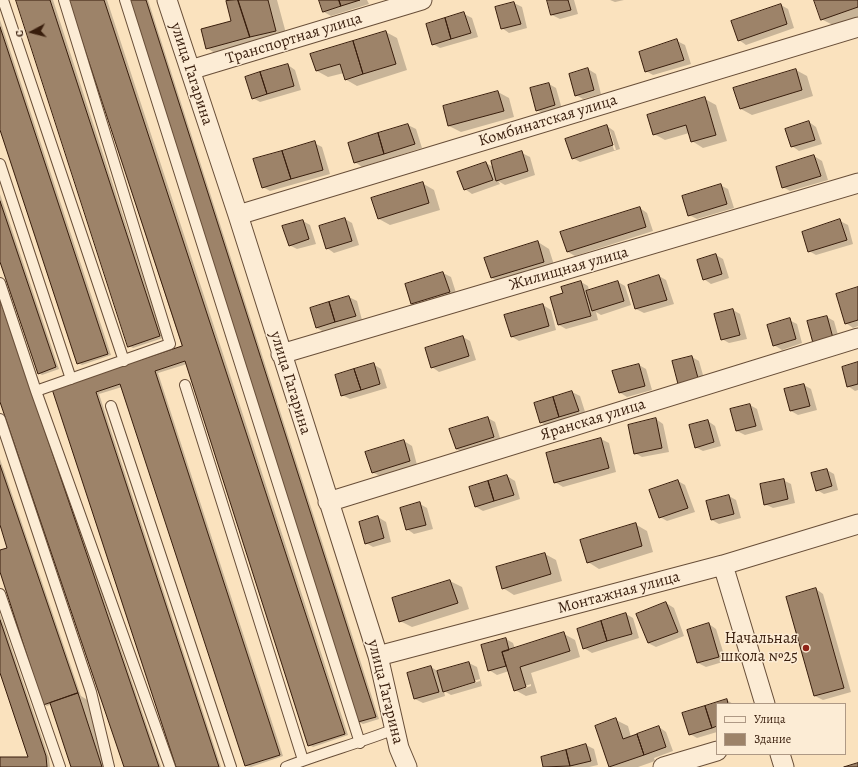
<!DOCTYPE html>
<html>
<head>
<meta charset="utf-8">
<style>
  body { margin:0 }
  #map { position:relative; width:858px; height:767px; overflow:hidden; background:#fae2be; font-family:Alegreya,serif }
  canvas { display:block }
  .legend { position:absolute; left:716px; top:703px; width:130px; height:52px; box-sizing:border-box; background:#fcecd5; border:1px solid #ae9985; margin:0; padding:5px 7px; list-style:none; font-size:12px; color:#381d0c }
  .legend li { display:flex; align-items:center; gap:8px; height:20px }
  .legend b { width:20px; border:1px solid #ae9985 }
  .north { position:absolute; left:12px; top:12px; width:40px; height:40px; -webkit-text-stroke:3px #fcecd5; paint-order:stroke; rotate:263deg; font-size:11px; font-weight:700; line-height:16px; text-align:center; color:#381d0c }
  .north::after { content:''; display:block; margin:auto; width:14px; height:18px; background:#381d0c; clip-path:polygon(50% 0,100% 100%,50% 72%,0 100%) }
</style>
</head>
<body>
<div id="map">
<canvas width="858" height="767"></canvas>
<ul class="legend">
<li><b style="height:5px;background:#fcecd5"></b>Улица</li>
<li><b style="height:11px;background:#9d8369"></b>Здание</li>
</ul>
<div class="north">С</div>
</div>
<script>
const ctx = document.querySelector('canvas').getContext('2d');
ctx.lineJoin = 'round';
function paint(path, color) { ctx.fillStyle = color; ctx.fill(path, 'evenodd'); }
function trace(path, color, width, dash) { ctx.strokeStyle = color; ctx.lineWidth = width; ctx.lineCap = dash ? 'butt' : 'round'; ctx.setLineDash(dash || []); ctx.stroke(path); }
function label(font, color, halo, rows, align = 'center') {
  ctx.font = font + ' Alegreya,serif'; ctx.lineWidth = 3; ctx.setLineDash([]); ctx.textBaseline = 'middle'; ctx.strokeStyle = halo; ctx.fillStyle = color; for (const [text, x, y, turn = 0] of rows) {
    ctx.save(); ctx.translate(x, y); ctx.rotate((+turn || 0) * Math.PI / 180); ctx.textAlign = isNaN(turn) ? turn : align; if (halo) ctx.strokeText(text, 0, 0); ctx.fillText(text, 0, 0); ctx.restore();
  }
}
paint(new Path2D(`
  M17,0H53L163,338L133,348L129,346Z
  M70,0H107L348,735L313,747L309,745L187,364L158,373L283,756L251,767L246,766L122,387L99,394L221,767H177L54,390L183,347Z
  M128,0H148L379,719L363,724L359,722Z
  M233,0H277L287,37L218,55L207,48L232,22L227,2Z
  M320,0H367L369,4L331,16L324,12Z
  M548,0H574L578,14L560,19L552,15Z
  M610,0H624L615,2Z
  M815,0H858V17L833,25L821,19Z
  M514,3L522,7L527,28L509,33L502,28Z
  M781,5L788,9L794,28L746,45L739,40Z
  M464,14L472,18L478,37L440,48L433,44Z
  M0,20L111,355L82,365L78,363L0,126Z
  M386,32L397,38L407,70L357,86L345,79L344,73L328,77L317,71Z
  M677,41L685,45L691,64L653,75L646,71Z
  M288,65L295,70L301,90L260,102L253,98Z
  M588,69L596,74L601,94L583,99L576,95Z
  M796,70L807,76L813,96L752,115L741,109Z
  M549,84L556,88L562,109L544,114L537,110Z
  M498,92L509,98L514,117L461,132L449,126L444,107Z
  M705,99L716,105L727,141L703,148L692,141L689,133L665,140L654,134Z
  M809,122L816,127L822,144L799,151L792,146Z
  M408,125L416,129L422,148L362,167L355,162L349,143Z
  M607,126L614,131L620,149L580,162L573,158ZM608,131H610L616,150H614Z
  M314,143L322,147L330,174L270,191L263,187Z
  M522,153L530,157L535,175L505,185L498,181L500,184L472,194L465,189L486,163L493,167Z
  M814,156L822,161L828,180L790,191L783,187Z
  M422,183L434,190L440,210L390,225L379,219Z
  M720,185L728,189L734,208L697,219L689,215Z
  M0,194L59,369L42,375L39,373L0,258Z
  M640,208L647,213L653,231L575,256L568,252Z
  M345,219L352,223L359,245L334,253L327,248Z
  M303,221L310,225L316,244L297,249L289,245Z
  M840,221L848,225L853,244L816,255L809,251Z
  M538,242L549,249L555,268L503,284L492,278Z
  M716,255L723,259L729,278L711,284L704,279Z
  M443,273L451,277L457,296L419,308L412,303Z
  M659,276L666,280L674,304L644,313L636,309Z
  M581,282L588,286L589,291L618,282L625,286L631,305L601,315L596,312L598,320L566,329L559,325L551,298L564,294Z
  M858,288V326L853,328L846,323Z
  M0,293L161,767H125L0,399Z
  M349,297L357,301L362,320L324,332L317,328L311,309Z
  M543,305L551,310L556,330L519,341L511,336Z
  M733,310L740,314L747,339L729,343L722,339Z
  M827,317L834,321L840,342L822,347Z
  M789,320L797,324L802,343L782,350L774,345Z
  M463,337L470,341L476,360L439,372L432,367Z
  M692,357L699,361L705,382L686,387Z
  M858,363V390L855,391L848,386Z
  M373,364L381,369L387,388L350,399L342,395Z
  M639,365L646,369L652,390L627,397L619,392Z
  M804,385L811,389L817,410L798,415L791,411L785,390Z
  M572,392L580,396L586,415L548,427L541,422L535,404Z
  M750,405L757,409L763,430L745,435L737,431Z
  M488,418L495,422L501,441L464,453L456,449Z
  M656,419L663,424L669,452L642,457L635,453Z
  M708,421L715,426L721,446L703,451L695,447Z
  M601,439L609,443L616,472L563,487L555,482Z
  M404,441L412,446L417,465L380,476L372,472Z
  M0,459L81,696L89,701L111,767H72L52,704L47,706L44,704L0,569V551L8,548L2,527L0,528Z
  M827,470L834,474L838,490L824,494L817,490Z
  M507,476L515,481L520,499L483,511L476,507L470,488Z
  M783,480L791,484L795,503L773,508L765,504Z
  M678,481L685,485L695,512L667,521L660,517Z
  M729,496L736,500L741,518L719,524L712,520L707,502Z
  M420,504L427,508L433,529L414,534L407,529Z
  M378,517L386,522L391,542L373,547L366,543Z
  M635,524L647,531L653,552L599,569L588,562Z
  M545,554L556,560L562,581L514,595L503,588Z
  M450,581L462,587L469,609L412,627L400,621L393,599Z
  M816,589L823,594L851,692L823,700L815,696Z
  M666,603L674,608L684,636L656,647L648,643Z
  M0,614L49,758L50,767H0V758H30L0,670Z
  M626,614L633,618L639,638L592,653L584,648Z
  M709,624L716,629L726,661L706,667L698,663L689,630Z
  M564,634L575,640L580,657L531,673L537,693L526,696L515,690L509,671L497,675L489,670L506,639L513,643L515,649ZM531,684V686L522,689V687Z
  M469,663L477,667L482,686L451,695L444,691L445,696L423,703L415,699L408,674L431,667L439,672ZM480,679V681L448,691V689Z
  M727,700L733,704H717V732L697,738L690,734L683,713Z
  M616,720L628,726L631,737L659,727L666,732L673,751L654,758L655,761L638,767H611Z
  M586,745L594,749L598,765L589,767H544L542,757Z`), '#0003');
const building = new Path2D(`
  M16,0H50L160,336L128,347Z
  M69,0H104L345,734L308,746L185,361L155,371L280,755L245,766L120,384L96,392L219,767H176L52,389L182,346Z
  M127,0H146L376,717L358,722Z
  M238,0L250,37L206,49L201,29L231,21L226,1Z
  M238,0H268L276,31L250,37Z
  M319,0H339L341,6L323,12Z
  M339,0H360L341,6Z
  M547,0H568L571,10L551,15Z
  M814,0H858V7L821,20Z
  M514,2L521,24L501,29L495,7Z
  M781,4L787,24L738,41L731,21Z
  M464,12L471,33L451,39L445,18Z
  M445,18L451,39L432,45L426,24Z
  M0,27L108,354L77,364L0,130Z
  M386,31L396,64L363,74L353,41Z
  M677,39L684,60L645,72L639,52Z
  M353,41L363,74L345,80L340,64L316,71L310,54Z
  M288,64L294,86L267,94L260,72Z
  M588,68L594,90L575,96L569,74Z
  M796,69L802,90L740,109L733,88Z
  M260,72L267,94L252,99L245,77Z
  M549,83L555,105L536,111L530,88Z
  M498,91L504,111L448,126L443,106Z
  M705,97L716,135L691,142L686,125L653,135L647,115Z
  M809,121L815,140L791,147L785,129Z
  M408,124L415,144L384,154L378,133Z
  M607,125L613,145L572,159L565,139Z
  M378,133L384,154L354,163L348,143Z
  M315,141L323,170L291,179L282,151Z
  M282,151L291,179L262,188L253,159Z
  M522,151L528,171L496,181L491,161Z
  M814,155L821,176L782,188L776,167Z
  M486,162L493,180L464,190L457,172Z
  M423,182L429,203L378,219L371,198Z
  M721,184L727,204L688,216L682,196Z
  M0,201L56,367L38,374L0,262Z
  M640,207L646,227L567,252L560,232Z
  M345,218L352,241L326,249L319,226Z
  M840,219L847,240L808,252L802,232Z
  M303,220L309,239L289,246L282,226Z
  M538,241L544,262L491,278L484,258Z
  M716,254L722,274L703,280L697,260Z
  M443,272L450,292L411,304L405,284Z
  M659,275L667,300L635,309L628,285Z
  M581,281L591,316L558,325L550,297L563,293L561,287Z
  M618,281L624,301L592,311L586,291Z
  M858,287V320L845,324L836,294Z
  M349,296L356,316L335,322L329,302Z
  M0,299L159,767H124L0,402Z
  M329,302L335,322L316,328L310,308Z
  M543,304L549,326L511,337L504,315Z
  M733,309L740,335L721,340L714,314Z
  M827,316L833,338L813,343L807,321Z
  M790,318L796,339L773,346L767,325Z
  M463,336L469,356L431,368L425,348Z
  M692,356L698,378L678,384L672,361Z
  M858,362V384L847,387L842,367Z
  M374,363L380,384L361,390L354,369Z
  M639,364L645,386L619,393L612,371Z
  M354,369L361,390L341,396L335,375Z
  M804,384L810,406L790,411L784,389Z
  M572,391L579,411L559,417L553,397Z
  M553,397L559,417L540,423L534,403Z
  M750,404L756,426L736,431L730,409Z
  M488,417L494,437L456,449L449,429Z
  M656,418L662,448L634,454L628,425Z
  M708,420L714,442L695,448L689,425Z
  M601,438L609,468L554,483L546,453Z
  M404,440L410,461L372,473L365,452Z
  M0,465L78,693L43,705L0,572V550L7,548L0,525Z
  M827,469L832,486L816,491L811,473Z
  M507,475L514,495L494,501L488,481Z
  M784,479L788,499L764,505L760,484Z
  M678,480L688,508L659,518L649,490Z
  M488,481L494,501L475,507L469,487Z
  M729,495L734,514L711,520L706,501Z
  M420,502L426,525L406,530L400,508Z
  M378,516L384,538L365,544L359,522Z
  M636,523L642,546L587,563L580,540Z
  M545,553L551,574L502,589L496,567Z
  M450,580L458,603L399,622L392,598Z
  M816,588L844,688L814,696L786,597Z
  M666,602L678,632L648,643L636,614Z
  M626,613L632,634L607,641L601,621Z
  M0,620L46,756L47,767H0V757H28L0,673Z
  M601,621L607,641L583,649L577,629Z
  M709,623L719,657L697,663L687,630Z
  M564,632L570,651L520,667L526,687L514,691L502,652Z
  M506,638L509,650L502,652L506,666L488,671L481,645Z
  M469,662L475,682L443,692L437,671Z
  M431,666L439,692L414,699L407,673Z
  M78,693L102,767H71L50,703Z
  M727,699L728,704H717V726L712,728L705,706Z
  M705,706L712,728L689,735L682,713Z
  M616,718L623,739L637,734L644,755L609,767L595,726Z
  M659,726L666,747L644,755L637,734Z
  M586,744L591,761L570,766L566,750Z
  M566,750L570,766L543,767L541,757Z
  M858,763V767H844Z`);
paint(building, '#9d8369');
trace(building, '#381d0c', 1);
const service = new Path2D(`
  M3,0L124,361
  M125,0L360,743
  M0,164L71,379
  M0,283L36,391L170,767
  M185,385L303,760
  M36,391L170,344L64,0
  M111,406L231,767
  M0,419L91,692L109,767
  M0,594L60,767
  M286,767C322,753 359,743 395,729`);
const minor = new Path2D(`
  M167,0L238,215L378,656L399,748L407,767
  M190,70L422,0
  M238,215L858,27
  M281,354L858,183
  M328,502L858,338
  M723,565L765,704
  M378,656L723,565L858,524
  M780,754L784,767
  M663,767L717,751`);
trace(service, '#684e38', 12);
trace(minor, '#684e38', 21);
trace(service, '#fcecd5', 10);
trace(minor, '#fcecd5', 19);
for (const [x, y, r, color] of [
  [806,648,4,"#8f2418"]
]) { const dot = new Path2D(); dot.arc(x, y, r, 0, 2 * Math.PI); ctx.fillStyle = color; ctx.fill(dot); trace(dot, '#fcecd5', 1.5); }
label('16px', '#381d0c', '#fcecd5', [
  ["Транспортная улица",294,39,-17],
  ["улица Гагарина",191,74,72],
  ["Комбинатская улица",548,121,-17],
  ["Жилищная улица",569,269,-16],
  ["улица Гагарина",290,383,73],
  ["Яранская улица",593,420,-17],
  ["Монтажная улица",619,593,-15],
  ["улица Гагарина",385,692,76]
]);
label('16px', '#381d0c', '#fcecd5', [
  ["Начальная",798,639],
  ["школа №25",798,657]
], 'right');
</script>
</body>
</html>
